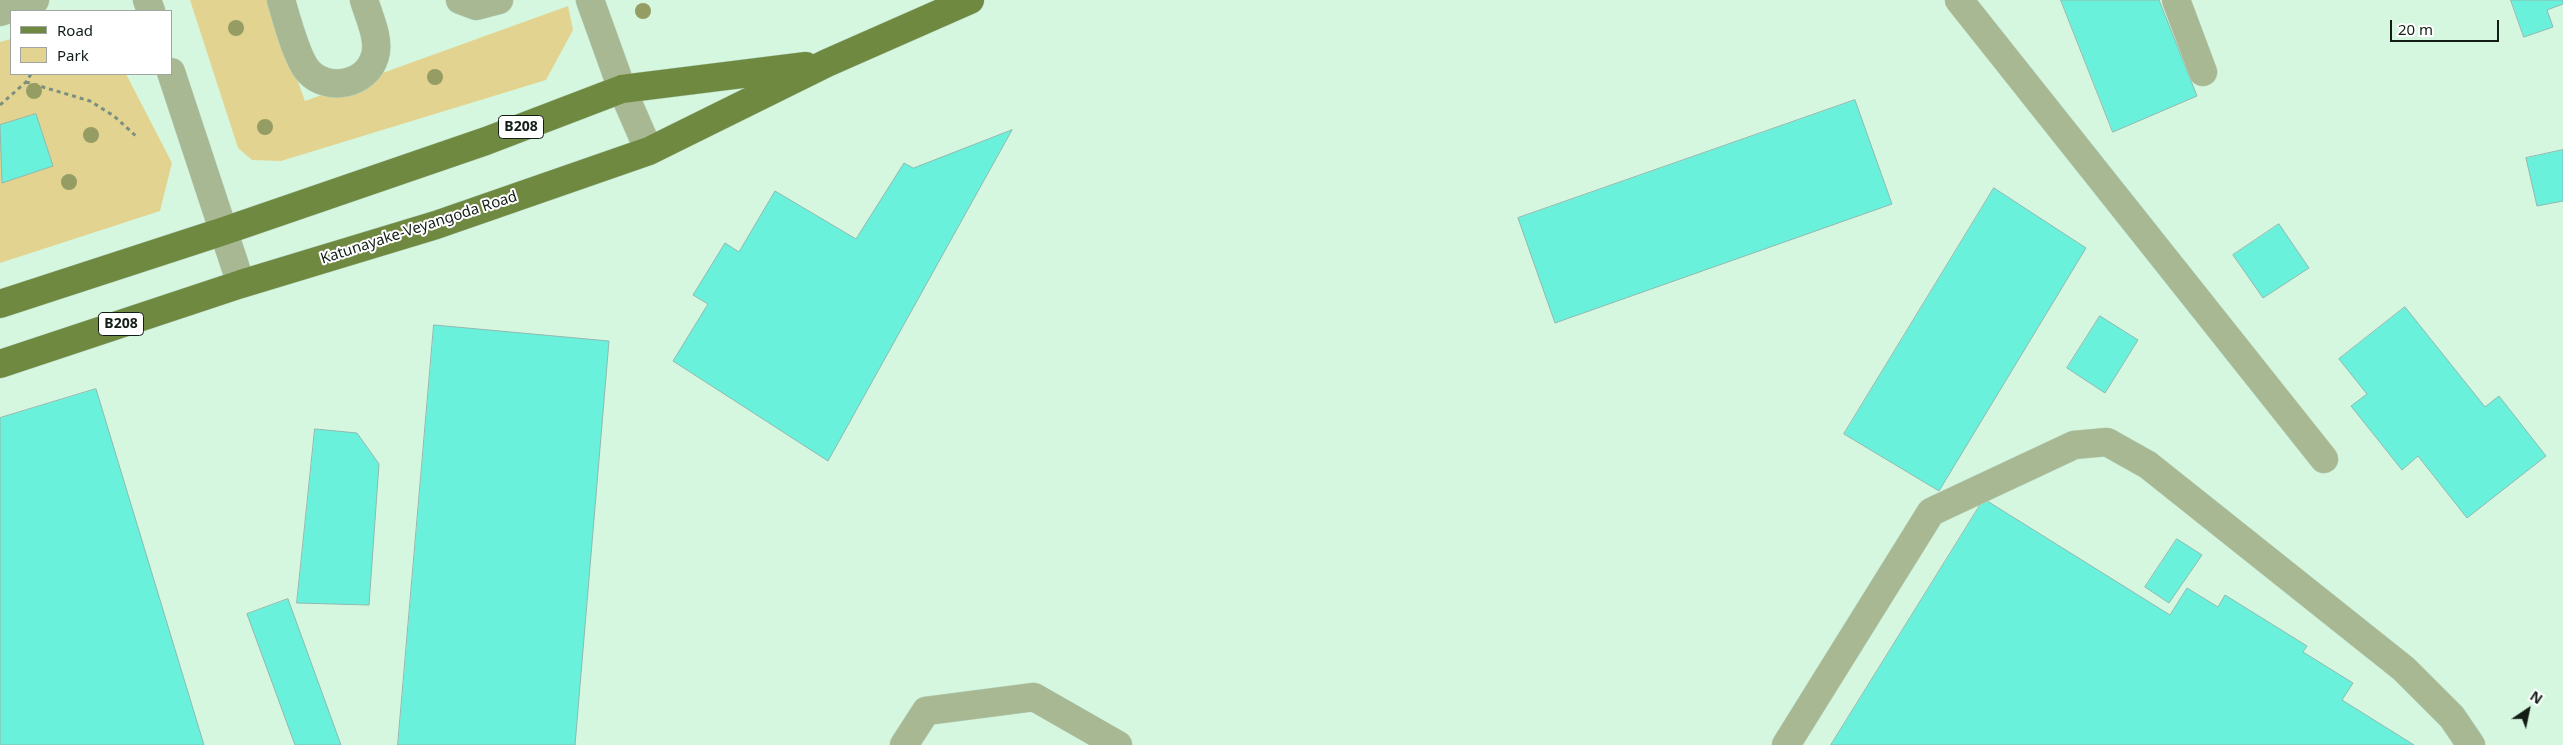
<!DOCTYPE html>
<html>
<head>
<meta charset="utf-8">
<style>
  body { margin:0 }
  #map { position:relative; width:2563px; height:745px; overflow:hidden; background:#d6f7df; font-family:"Noto Sans",sans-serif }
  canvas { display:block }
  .legend { position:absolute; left:10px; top:10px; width:162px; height:65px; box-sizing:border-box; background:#fff; border:1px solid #a0a5a1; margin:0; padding:6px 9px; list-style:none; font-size:15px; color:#111d15 }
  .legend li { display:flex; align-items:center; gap:10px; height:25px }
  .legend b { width:25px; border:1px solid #a0a5a1 }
  .north { position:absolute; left:2503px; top:685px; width:50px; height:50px; -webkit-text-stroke:4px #fff; paint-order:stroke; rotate:34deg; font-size:14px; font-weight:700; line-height:20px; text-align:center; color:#111d15 }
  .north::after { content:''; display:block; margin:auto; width:18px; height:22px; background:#111d15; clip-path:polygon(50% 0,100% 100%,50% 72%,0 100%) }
  .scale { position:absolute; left:2390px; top:20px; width:109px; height:22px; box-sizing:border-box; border:2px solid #111d15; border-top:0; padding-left:6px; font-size:15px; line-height:18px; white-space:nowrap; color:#111d15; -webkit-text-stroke:4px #fff; paint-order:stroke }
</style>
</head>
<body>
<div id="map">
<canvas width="2563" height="745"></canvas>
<ul class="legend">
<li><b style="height:6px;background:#6f8940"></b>Road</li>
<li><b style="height:14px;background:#e2d490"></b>Park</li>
</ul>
<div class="north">N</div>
<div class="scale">20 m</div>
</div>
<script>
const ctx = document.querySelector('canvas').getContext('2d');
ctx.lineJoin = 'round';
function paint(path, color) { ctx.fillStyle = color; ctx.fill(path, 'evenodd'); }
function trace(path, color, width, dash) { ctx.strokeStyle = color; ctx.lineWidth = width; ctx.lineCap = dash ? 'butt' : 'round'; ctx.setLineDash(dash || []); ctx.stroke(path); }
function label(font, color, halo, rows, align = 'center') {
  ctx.font = font + ' "Noto Sans",sans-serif'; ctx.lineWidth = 4; ctx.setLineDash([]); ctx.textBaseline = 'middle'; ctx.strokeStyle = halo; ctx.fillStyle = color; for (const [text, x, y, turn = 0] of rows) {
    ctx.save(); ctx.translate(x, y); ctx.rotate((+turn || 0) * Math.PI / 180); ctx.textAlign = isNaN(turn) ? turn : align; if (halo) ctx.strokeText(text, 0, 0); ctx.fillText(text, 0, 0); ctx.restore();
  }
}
paint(new Path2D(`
  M190,0H268L305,101L568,6L573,30L546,80L281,161L252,160L238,148Z
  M11,39V74H126L172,163L160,211L0,263V42Z`), '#e2d490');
const building = new Path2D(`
  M2061,0H2159L2197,96L2113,132Z
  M2511,0H2563V4L2547,10L2553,27L2524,37Z
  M1855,100L1892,204L1555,323L1518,218Z
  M36,114L53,166L2,183L0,125Z
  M1012,130L828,461L673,361L708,304L693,295L725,243L739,252L775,191L856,239L904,163L913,168Z
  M2563,150V201L2537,206L2526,158Z
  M1994,188L2086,248L1939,491L1844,434Z
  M2279,224L2309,268L2263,298L2233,255Z
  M2405,307L2485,407L2499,396L2546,456L2467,518L2418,456L2402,470L2351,406L2367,394L2339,359Z
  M2100,316L2138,340L2105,393L2067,368Z
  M434,325L609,341L575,745H398Z
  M96,389L204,745H0V418Z
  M315,429L357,433L379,464L369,605L297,603Z
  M1984,499L2170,615L2187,588L2218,607L2225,595L2307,646L2303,652L2353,683L2342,700L2414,745H1831Z
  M2177,539L2202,555L2169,603L2145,587Z
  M288,599L341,745H295L247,614Z`);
paint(building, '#6af1dc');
trace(building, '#8fb9b0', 1);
const minor = new Path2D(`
  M147,0L151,11
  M281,0C286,17 297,60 309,72C328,92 367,85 375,56C380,39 369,17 364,0
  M460,0L476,6L499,0
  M590,0L622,89L649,151
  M1959,0L2324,459
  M2176,0L2203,72
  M0,12L35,0
  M171,72L241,284
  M904,745L926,711L1034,697L1118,745
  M1786,745L1931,512L2074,445L2107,442L2148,465L2404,669L2452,717L2471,745`);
const major = new Path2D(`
  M0,304L224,231L486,141L622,89L806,66
  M0,364L241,284L436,225L649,151L827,63L970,0`);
trace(minor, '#b6d4bf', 29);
trace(major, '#b6d4bf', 29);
trace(new Path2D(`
  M26,82L90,101L114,116L137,137
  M0,105L26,82L31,74`), '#799080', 3, [4, 4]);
trace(minor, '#a8b892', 28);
trace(major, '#6f8940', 28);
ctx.fillStyle = '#959c64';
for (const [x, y] of [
  [643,11],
  [236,28],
  [435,77],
  [34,91],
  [265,127],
  [91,135],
  [69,182]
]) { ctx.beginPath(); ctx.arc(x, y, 8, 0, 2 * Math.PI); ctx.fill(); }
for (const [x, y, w] of [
  [521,127,45],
  [121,324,45]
]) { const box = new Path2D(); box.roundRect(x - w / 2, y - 11.5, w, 23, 4); ctx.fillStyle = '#fff'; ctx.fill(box); trace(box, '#111d15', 1); }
label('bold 14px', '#111d15', null, [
  ["B208",521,127],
  ["B208",121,324]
]);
label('15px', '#111d15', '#fff', [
  ["Katunayake-Veyangoda Road",419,228,-18]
]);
</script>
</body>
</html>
